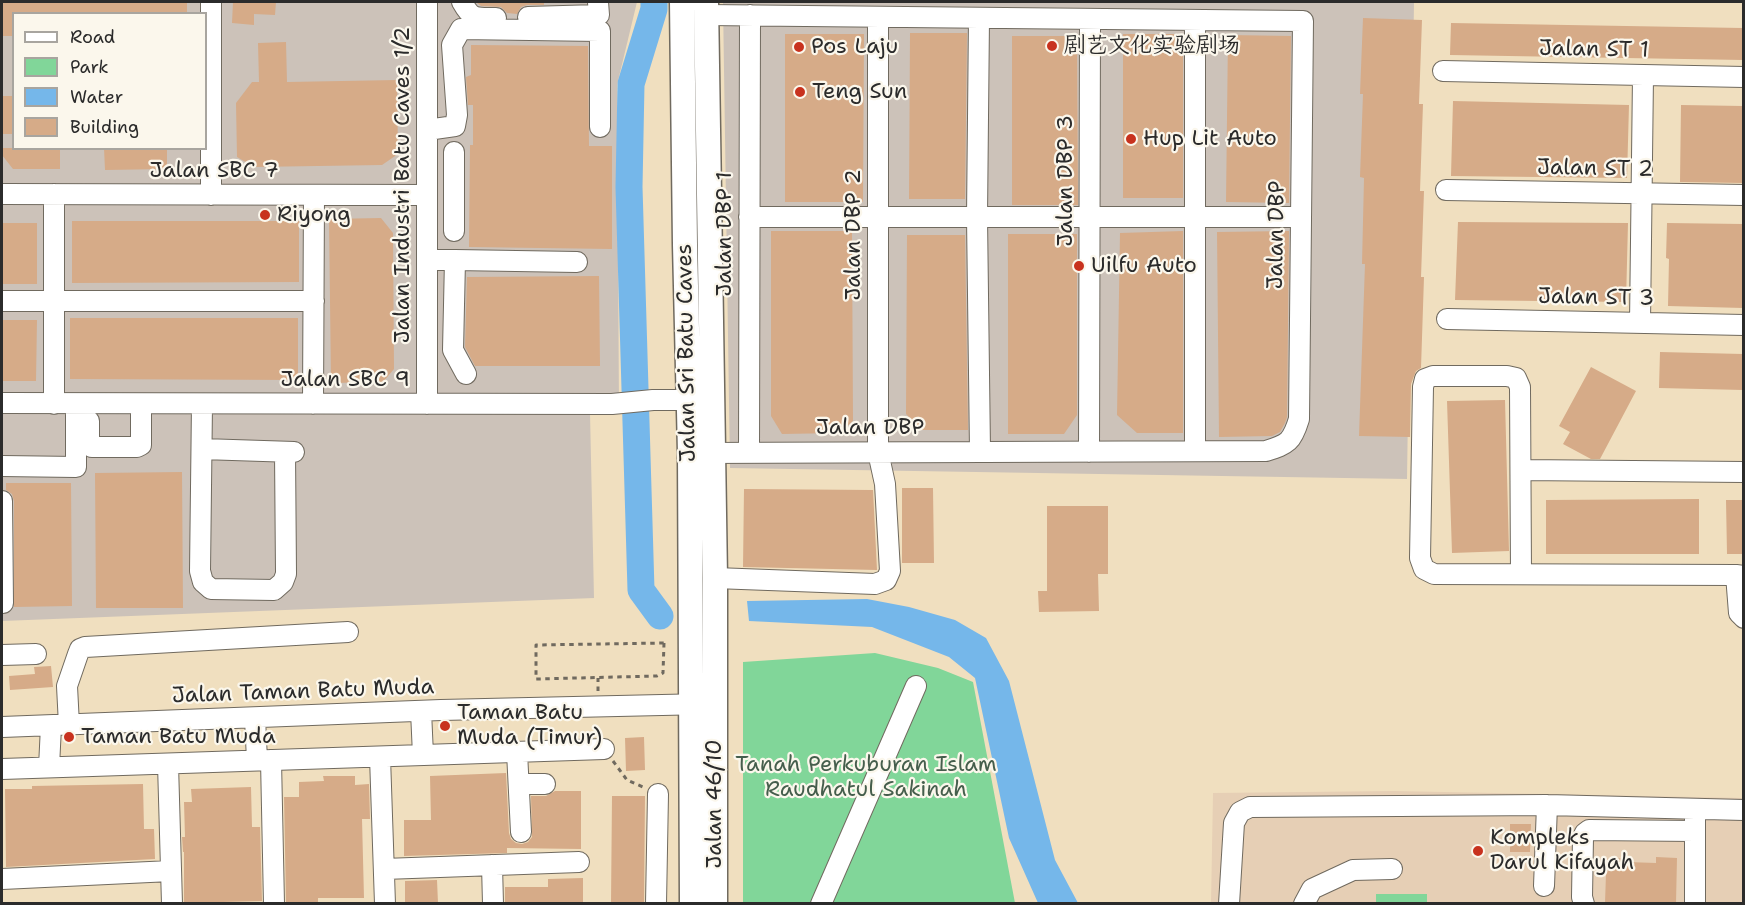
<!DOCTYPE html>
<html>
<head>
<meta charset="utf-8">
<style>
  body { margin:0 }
  #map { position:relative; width:1745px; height:905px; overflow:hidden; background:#f0dfbf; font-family:"Shantell Sans",sans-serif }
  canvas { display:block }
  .frame { position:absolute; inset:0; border:3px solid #2b2b2b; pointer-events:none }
  .legend { position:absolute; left:12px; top:12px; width:195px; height:138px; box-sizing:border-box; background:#fbf7ec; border:2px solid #a8a59f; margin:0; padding:8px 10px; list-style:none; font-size:18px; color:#2b2b2b }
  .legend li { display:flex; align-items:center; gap:12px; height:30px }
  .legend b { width:30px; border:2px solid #a8a59f }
</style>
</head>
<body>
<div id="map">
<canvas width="1745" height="905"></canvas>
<div class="frame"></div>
<ul class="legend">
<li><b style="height:8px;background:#fff"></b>Road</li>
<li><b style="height:16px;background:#81d699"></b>Park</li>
<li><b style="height:16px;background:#75b7ea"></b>Water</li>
<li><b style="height:16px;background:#d6ab88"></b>Building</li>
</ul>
</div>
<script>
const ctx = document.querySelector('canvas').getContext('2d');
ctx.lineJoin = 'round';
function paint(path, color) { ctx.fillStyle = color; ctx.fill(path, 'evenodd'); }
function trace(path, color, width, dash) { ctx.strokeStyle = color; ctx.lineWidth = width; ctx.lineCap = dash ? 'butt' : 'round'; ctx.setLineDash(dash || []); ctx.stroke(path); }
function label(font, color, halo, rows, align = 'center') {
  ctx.font = font + ' "Shantell Sans","LXGW WenKai TC",sans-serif'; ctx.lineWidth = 4.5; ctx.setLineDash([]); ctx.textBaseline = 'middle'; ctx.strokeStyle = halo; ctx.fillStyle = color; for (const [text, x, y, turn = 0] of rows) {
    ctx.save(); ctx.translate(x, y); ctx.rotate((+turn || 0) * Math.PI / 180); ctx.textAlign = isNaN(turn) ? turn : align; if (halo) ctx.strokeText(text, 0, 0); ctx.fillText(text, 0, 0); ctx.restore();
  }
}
paint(new Path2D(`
  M1394,791L1743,798V903L1211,904L1213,793Z`), '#e6cfb5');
paint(new Path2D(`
  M2,2H637L617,85L619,411L590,413L594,598L2,621ZM14,14H206V148H14Z
  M998,2H1414L1407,479L730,468L723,3Z`), '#ccc2b9');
paint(new Path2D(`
  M875,653L938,668L973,682L1015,903H743V662Z
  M1376,894H1427V903H1376Z`), '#81d699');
paint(new Path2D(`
  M867,599L909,607L955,620L986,638L1009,681L1055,860L1078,903H1038L1009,838L975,678L949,657L872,627L749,621L747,601Z`), '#75b7ea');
trace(new Path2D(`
  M654,2V9L631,84L629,187L641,590L660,616`), '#75b7ea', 27);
paint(new Path2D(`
  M2,2H187V14H14V36H2Z
  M233,2H276L275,15L254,14V25L232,23Z
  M476,2H544V5H527L521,7L517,14L507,13L501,7L481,6Z
  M1363,18L1422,20L1419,104H1423L1420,191H1424L1421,277H1424L1421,368L1416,371L1411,384L1410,437L1359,436L1365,264H1362L1364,178L1360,177L1363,94H1360Z
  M1451,23L1743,28V60L1450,55Z
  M910,33H967L965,199H909Z
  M785,34H864L863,202H785Z
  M1123,34H1183V198H1123Z
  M1228,35L1291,36L1289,203L1226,202Z
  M1012,36H1077L1078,205H1012Z
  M286,42L287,82L397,80L398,154L382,165L254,167L237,157L236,103L252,82H259L258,43Z
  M471,45L588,46L589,146H612V249L469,247L470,145H473V105H468L466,77L471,75Z
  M2,96H14V134H2Z
  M1453,101L1629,105L1627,178L1451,176Z
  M1681,105L1743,106V183L1680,182Z
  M2,148H60V169H13L2,155Z
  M104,148H167V169L105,170Z
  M381,218L393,233L394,369L383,382L331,383L329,219Z
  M72,221H299V282L72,283Z
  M1458,222L1628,223L1626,302L1455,300Z
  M2,223H37V284H2Z
  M1667,223L1743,224V308L1668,306L1669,259L1666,258Z
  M771,231H852L853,421L839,433L782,434L771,416Z
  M1183,231V433H1137L1117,415L1120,233Z
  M1289,231L1287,417L1285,423L1280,432L1272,436L1219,437L1217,232Z
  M1008,234H1077V415L1064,434H1008Z
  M907,235H965L968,430H921L906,414Z
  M599,276L600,366H475L465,347L467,277Z
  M70,318H298V380L70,379Z
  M2,320H37L36,381H2Z
  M1660,352L1743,354V390L1659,388Z
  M1591,367L1636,391L1600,459H1591L1563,444L1570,432L1559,426Z
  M1505,400L1509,551L1452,553L1447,401Z
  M182,472L183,608H96L95,473Z
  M6,483H71L72,606L14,607V501L12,494L6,490Z
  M902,488H933L934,563H902Z
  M744,489L873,490L877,570L743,567Z
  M1699,499V554H1546V500Z
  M1726,500H1743V554H1727Z
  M1047,506H1108V574H1098L1099,611L1039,612L1038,591H1047Z
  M51,666L53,687L10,690L9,676L35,674L34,667Z
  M644,737L645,770L626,771L625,738Z
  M506,773L509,833L511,839L516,843L522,844L528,842L532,837L531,796H546L555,791H581V849L507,848V853L404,856V820H431L430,776Z
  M323,776H355V785L369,784L370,819H362L364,898H318V902H286L284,797H299V782L324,781Z
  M143,784L144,829H154L155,859L6,867L5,789H32V786Z
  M251,787L252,827H260L262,901L184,903V852H183L182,837H185L184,802H192L191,789Z
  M612,796H645L644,903H611Z
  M1510,824H1531L1530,852H1510Z
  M1656,857L1677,858L1676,903H1605L1606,874H1601V859L1627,858V862L1656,863Z
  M583,878V903H505V887H548V879Z
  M437,880L438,903H405V881Z`), '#d6ab88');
const minor = new Path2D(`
  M211,2V195
  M462,2C472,20 475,18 496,18
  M528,17L599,15L598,2
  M979,18L977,217L980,451
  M1195,20V451
  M1443,71L1744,77
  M427,130L455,126L457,115L452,45L461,29L600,31V127
  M1446,190L1744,195
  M2,194L427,195
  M749,217H1301
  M454,231V152
  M427,260H455L453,350L466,374
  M455,260L577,262
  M2,301H314
  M1447,319L1744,325
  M1640,323L1643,76
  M2,403L612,404L653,400H688
  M54,404V194
  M202,404L200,571L203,582L211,589L274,590L283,582L286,574L285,452
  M313,404L314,195
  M427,404V2
  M89,421V442L92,447H137L141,445V404
  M202,449L294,452
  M1089,452L1090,19
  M700,453L1266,451C1288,444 1292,442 1299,419L1303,21L706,15
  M749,453L750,15
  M2,466L76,467V404
  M1521,470L1744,472
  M2,501L3,603
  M1521,574L1520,387L1516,378L1507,376H1433L1425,379L1423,387L1420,558L1424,569L1434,574L1736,575L1744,576
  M1736,575L1739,613L1744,618
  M715,578L875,584L886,580L890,571L885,484L878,452V17
  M2,655L36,654
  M421,711L423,755
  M255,718L257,760
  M69,725L67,686L78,654L80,649L85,647L348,632
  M2,727L441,710L706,704
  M517,752L521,832
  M380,757L385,904
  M271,760L274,904
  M168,764L172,904
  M49,767L51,726
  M2,769L604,749
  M519,784H545
  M492,865L493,904
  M384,869L579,862
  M2,879L171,871
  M1544,886L1547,805
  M656,904L658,794
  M821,904L916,686
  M1229,904L1234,823L1240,812L1250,807L1547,805L1744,810
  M1304,904L1312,889L1353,870L1392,869
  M1584,904L1582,897L1583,837L1585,833L1589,830L1695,831
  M1695,904V819`);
const major = new Path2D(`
  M682,2L685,245L690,453L692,904
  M706,2L715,578V904`);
trace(minor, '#706a5f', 22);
trace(major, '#706a5f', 27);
trace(new Path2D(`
  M664,643L663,673L657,676L536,679V645Z
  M598,691V678
  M613,761L627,780L643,787`), '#706a5f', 3, [4.5, 4.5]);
trace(minor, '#fff', 20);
trace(major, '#fff', 24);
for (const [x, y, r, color] of [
  [1052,46,6,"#c8321e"],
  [799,47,6,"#c8321e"],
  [800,92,6,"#c8321e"],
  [1131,139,6,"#c8321e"],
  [265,215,6,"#c8321e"],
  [1079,266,6,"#c8321e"],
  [445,726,6,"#c8321e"],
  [69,737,6,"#c8321e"],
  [1478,851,6,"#c8321e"]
]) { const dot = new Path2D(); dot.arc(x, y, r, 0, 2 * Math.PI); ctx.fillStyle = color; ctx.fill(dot); trace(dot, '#fbf7ec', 2); }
label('22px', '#2b2b2b', '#fbf7ec', [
  ["剧艺文化实验剧场",1064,46],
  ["Pos Laju",811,47],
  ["Teng Sun",812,92],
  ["Hup Lit Auto",1143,139],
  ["Riyong",277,215],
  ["Uilfu Auto",1091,266],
  ["Taman Batu",457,713],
  ["Muda (Timur)",457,738],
  ["Taman Batu Muda",81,737],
  ["Kompleks",1490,838],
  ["Darul Kifayah",1490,863]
], 'left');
label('22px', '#2b2b2b', '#fbf7ec', [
  ["Jalan ST 1",1594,50,1],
  ["Jalan ST 2",1595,169,1],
  ["Jalan SBC 7",214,171],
  ["Jalan DBP 3",1066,181,-90],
  ["Jalan Industri Batu Caves 1/2",403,185,-90],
  ["Jalan DBP 1",725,234,-90],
  ["Jalan DBP 2",854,235,-90],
  ["Jalan DBP",1277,235,-89],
  ["Jalan ST 3",1596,298,1],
  ["Jalan Sri Batu Caves",687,353,-91],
  ["Jalan SBC 9",345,380],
  ["Jalan DBP",870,428],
  ["Jalan Taman Batu Muda",303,692,-2],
  ["Jalan 46/10",715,804,-90]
]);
label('22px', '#455e4c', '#fbf7ec', [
  ["Tanah Perkuburan Islam",866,765],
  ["Raudhatul Sakinah",866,790]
]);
</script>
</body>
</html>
